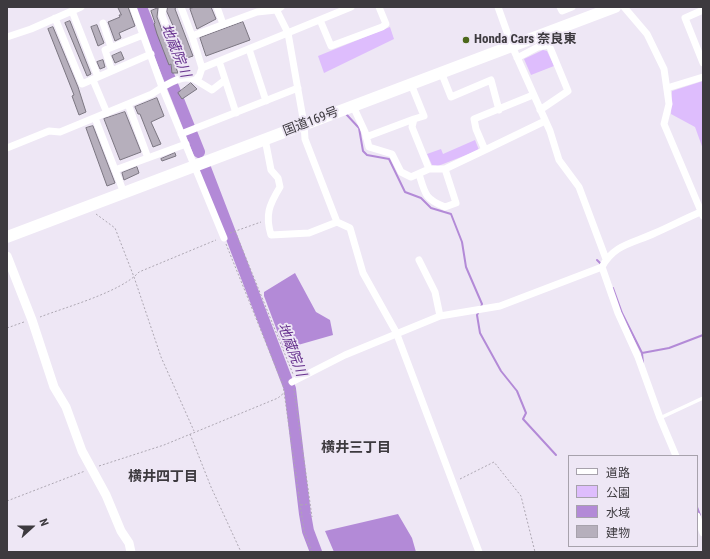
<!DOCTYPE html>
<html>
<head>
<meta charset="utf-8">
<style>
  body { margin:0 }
  #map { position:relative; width:710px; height:559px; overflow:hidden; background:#eee7f5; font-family:"Roboto Condensed","Noto Sans JP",sans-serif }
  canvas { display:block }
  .frame { position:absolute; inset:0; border:8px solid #3d3a3f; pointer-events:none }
  .legend { position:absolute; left:568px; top:455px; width:130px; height:92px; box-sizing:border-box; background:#eee7f5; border:1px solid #a7a2ac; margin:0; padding:5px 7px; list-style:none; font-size:12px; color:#3d3a3f }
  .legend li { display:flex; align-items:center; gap:8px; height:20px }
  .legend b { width:20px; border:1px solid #a7a2ac }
  .north { position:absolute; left:12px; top:507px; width:40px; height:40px; -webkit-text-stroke:3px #eee7f5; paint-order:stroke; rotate:69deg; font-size:11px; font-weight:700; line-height:16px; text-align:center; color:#3d3a3f }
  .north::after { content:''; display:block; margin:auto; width:14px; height:18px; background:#3d3a3f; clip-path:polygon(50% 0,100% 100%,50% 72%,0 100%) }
</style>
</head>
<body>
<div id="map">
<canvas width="710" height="559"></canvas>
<div class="frame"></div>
<ul class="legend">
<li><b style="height:5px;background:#fff"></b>道路</li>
<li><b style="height:11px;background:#debdfd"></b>公園</li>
<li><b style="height:11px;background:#b38ad7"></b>水域</li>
<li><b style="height:11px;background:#b6afbc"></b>建物</li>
</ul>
<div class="north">N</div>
</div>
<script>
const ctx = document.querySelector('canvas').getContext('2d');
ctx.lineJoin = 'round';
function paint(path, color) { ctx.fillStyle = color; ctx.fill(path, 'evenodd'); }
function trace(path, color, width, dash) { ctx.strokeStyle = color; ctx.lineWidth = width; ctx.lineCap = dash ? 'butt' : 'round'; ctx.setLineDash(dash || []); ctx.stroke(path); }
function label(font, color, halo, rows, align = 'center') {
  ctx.font = font + ' "Roboto Condensed","Noto Sans JP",sans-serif'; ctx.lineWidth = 3.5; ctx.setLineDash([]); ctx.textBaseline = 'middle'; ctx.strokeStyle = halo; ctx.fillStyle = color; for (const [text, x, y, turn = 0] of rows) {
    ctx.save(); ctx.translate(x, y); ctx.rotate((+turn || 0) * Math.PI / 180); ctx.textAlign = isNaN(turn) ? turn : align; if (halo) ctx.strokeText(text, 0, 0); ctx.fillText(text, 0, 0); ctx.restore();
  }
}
paint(new Path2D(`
  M390,27L394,39L324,73L318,56Z
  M543,50L547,51L554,66L531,75L524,59Z
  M703,81V149L695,127L671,114L672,91Z
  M475,140L479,150L438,166L432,165L427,154L441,149L443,154Z`), '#debdfd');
paint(new Path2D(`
  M295,273L316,312L330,320L333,335L284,349L264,296V292Z
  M398,514L412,538L416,552H334L325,531Z`), '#b38ad7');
trace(new Path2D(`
  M346,114L359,128L363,151L367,155L389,159L405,192L421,198L431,208L451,214L462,242L466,267L482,304L481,307
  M597,260L602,265
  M613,288L622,313L642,353L643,363
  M479,311L477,315L480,333L501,371L517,391L526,413L523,419L556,455
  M642,353L669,348L703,335
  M697,507L700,515`), '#b38ad7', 2);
trace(new Path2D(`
  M141,7L199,152
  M205,168L290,389L305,514L308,531L316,552`), '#b38ad7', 12);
const building = new Path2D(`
  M118,7H128L135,26L119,33L121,38L115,41L108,22L120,17L119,15H121Z
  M168,7H176L175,9L193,56L187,58L167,12Z
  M195,7H211L216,19L197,29L190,9Z
  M158,8L157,17L178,73H172L171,64L169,65L157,34L154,24L155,23L151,11Z
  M70,21L91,74L87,76L65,23Z
  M243,22L250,40L206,56L200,38Z
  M97,25L104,43L98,46L91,27Z
  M53,27L78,87L86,112L79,115L72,96L74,95L48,29Z
  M121,52L124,59L115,63L112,56Z
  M103,60L105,67L100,69L97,62Z
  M191,83L197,89L182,99L178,93Z
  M157,98L164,116L151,122L161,144L153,147L140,114H138L135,107Z
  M125,112L141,152L120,160L104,119Z
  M93,126L115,183L107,186L86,128Z
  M175,153L176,156L162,161L161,159Z
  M137,167L139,173L124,180L122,173Z`);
paint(building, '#b6afbc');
trace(building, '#7b7681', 1);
trace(new Path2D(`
  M96,214L115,228L134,277L161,357L194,431
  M235,231L293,374
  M230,233L261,222
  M226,244L283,385L304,531L312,552
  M40,317C66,307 121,292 139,272L216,240
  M7,328L24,322
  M294,389L312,517
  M190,434L211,487L241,552
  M99,466L164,445L278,398L285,392
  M460,479L494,462L521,496L535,552
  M7,501L85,471
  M301,505L309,504`), '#ada7b2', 1, [2, 2]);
trace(new Path2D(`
  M660,418L703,398`), '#fff', 3.5);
trace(new Path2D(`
  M133,7L162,87L224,238
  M163,7L162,15L185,78
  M181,7L192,36L202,68
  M217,7L223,24
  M275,7L288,33L304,124L305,139L337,222L350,228L363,273L396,332L479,552
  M498,7L512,46L550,131L559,160L579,187L606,259
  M560,7L562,11L572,7
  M624,7L647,34L664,69L669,104L664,124L703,216
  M703,10L685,18L703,63
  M72,11L98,77
  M55,18L82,84L151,54
  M320,20L331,46L382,27L386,24L379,7
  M103,23L111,47
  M192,36L257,12L276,10L281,7
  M7,37L31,29L81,7
  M249,49L266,101
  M517,58L538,47L549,45L568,91L540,110
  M219,61L236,113
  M112,71L105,50L143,35
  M441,72L451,97L491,80L499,110
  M194,79L212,90L225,80
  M93,80L107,113
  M411,84L424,116L414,119L412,127L429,169
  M667,88L703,77
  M128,104L148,158
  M353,106L365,132L369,147L392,154L401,172L411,177L429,169H445L485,150L476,129L474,119L533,95
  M95,118L124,193
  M181,134L298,88
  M366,137L414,119
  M265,139L271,170L278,178L280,187C269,205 265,215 271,235L309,233L337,222
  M7,148L49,131L60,132L152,94C161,88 175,78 186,78C191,78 193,80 199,77L202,68L351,7
  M485,150L545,121
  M115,170L186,144
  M419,174C425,194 425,199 445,207L456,203L445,169
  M419,260L435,292L440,316
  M602,267L618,313L638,357L660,418L676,456
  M292,382L345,355L440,316L500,306L602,267C614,244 634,243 655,233C671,226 686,218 703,211
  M697,516L703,533`), '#fff', 7);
trace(new Path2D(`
  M7,256L32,320L54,387L66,407L82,451L106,495L121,531L129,543L131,552`), '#fff', 9);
trace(new Path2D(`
  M7,237L615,7`), '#fff', 12);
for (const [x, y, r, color] of [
  [466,40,4,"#4c681b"]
]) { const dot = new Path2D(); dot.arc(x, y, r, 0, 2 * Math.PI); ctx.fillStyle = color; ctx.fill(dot); trace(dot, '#eee7f5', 1.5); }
label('bold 13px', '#3d3a3f', '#eee7f5', [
  ["Honda Cars 奈良東",474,40]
], 'left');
label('13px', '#3d3a3f', '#eee7f5', [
  ["国道169号",311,122,-21]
]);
label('italic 14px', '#67328e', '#eee7f5', [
  ["地蔵院川",175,51,68],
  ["地蔵院川",291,350,69]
]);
label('bold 14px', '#3d3a3f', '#eee7f5', [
  ["横井三丁目",356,448],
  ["横井四丁目",163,477]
]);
</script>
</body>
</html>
